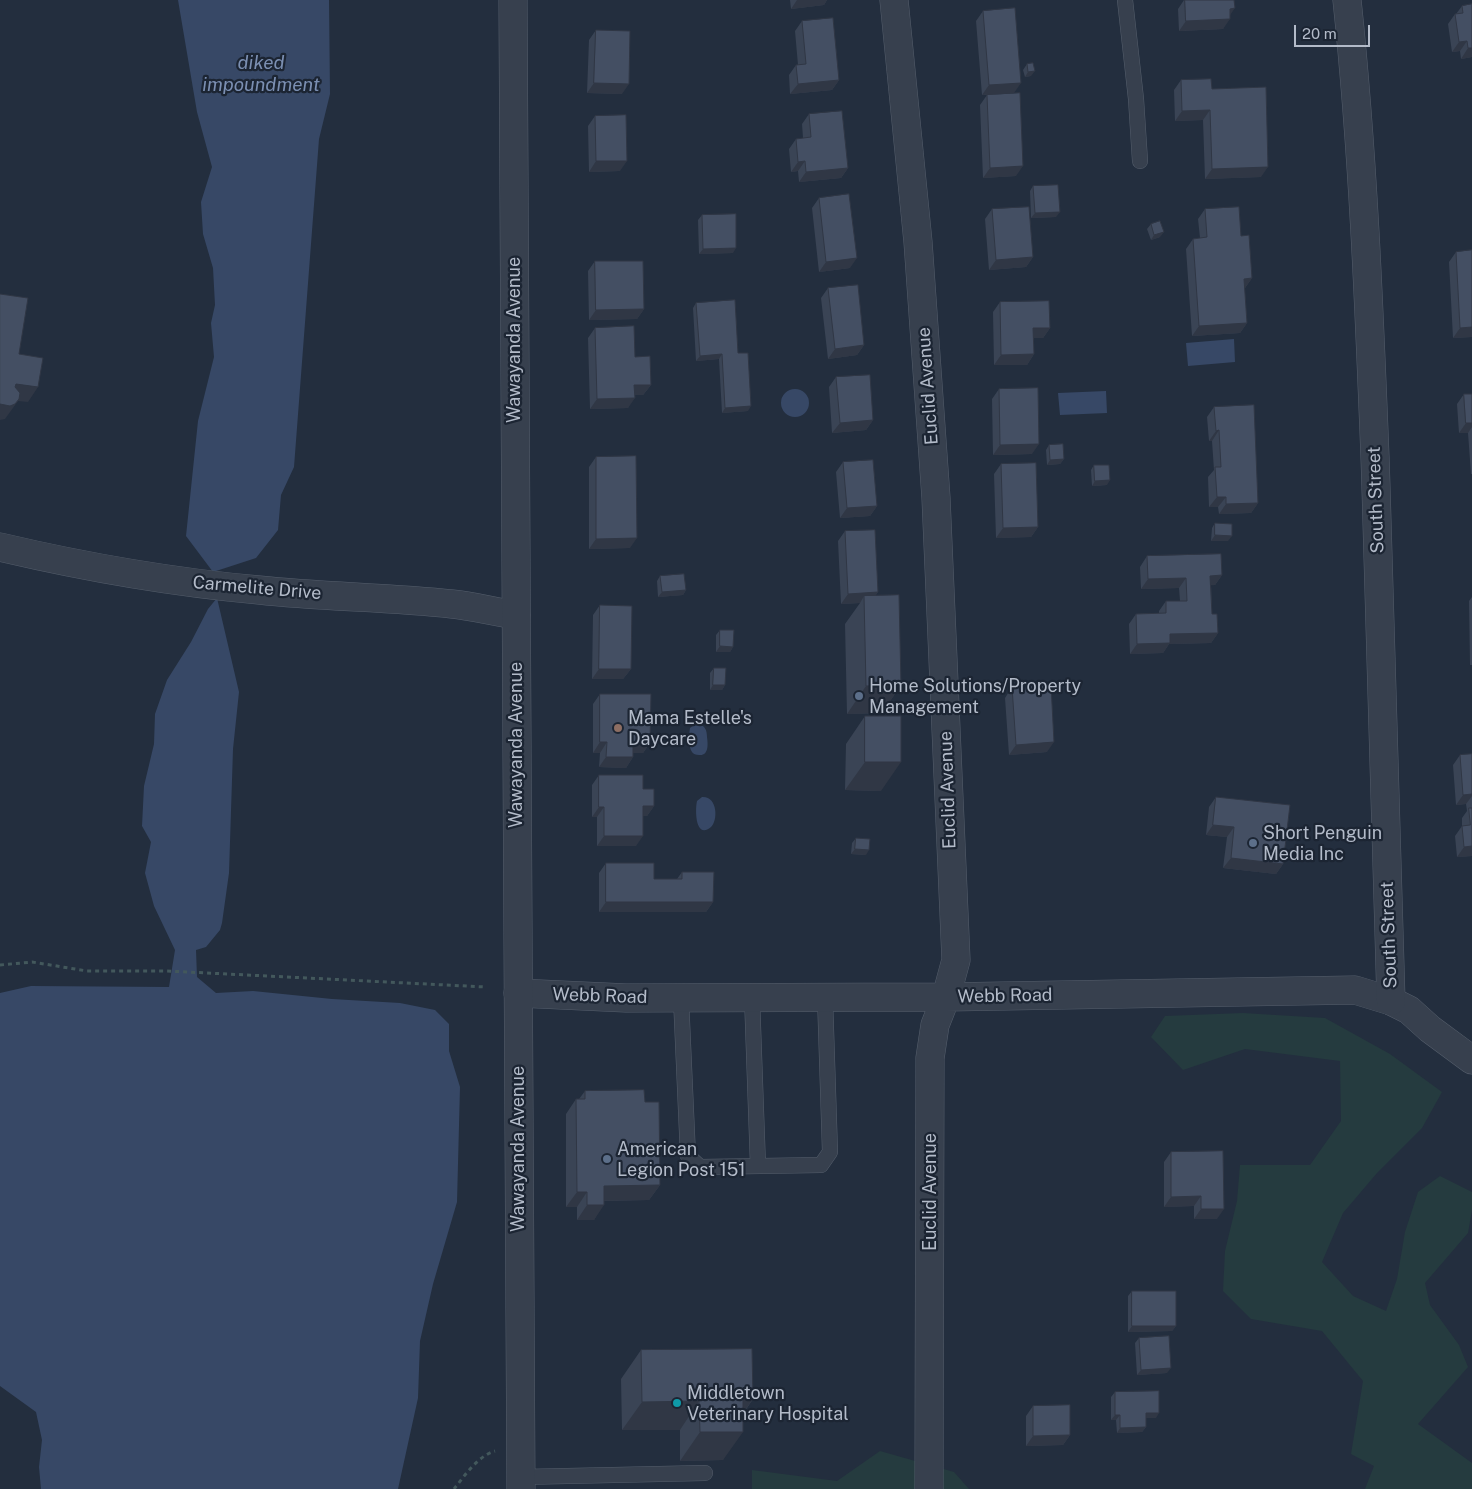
<!DOCTYPE html>
<html>
<head>
<meta charset="utf-8">
<style>
  body { margin:0 }
  #map { position:relative; width:1472px; height:1489px; overflow:hidden; background:#232e3e; font-family:"Public Sans",sans-serif }
  canvas { display:block }
  .scale { position:absolute; left:1294px; top:25px; width:76px; height:22px; box-sizing:border-box; border:2px solid #b3bbc9; border-top:0; padding-left:6px; font-size:15px; line-height:18px; white-space:nowrap; color:#b3bbc9; -webkit-text-stroke:4px #1c2533; paint-order:stroke }
</style>
</head>
<body>
<div id="map">
<canvas width="1472" height="1489"></canvas>
<div class="scale">20 m</div>
</div>
<script>
const ctx = document.querySelector('canvas').getContext('2d');
ctx.lineJoin = 'round';
function paint(path, color) { ctx.fillStyle = color; ctx.fill(path, 'evenodd'); }
function trace(path, color, width, dash) { ctx.strokeStyle = color; ctx.lineWidth = width; ctx.lineCap = dash ? 'butt' : 'round'; ctx.setLineDash(dash || []); ctx.stroke(path); }
function label(font, color, halo, rows, align = 'center') {
  ctx.font = font + ' "Public Sans",sans-serif'; ctx.lineWidth = 4.5; ctx.setLineDash([]); ctx.textBaseline = 'middle'; ctx.strokeStyle = halo; ctx.fillStyle = color; for (const [text, x, y, turn = 0] of rows) {
    ctx.save(); ctx.translate(x, y); ctx.rotate((+turn || 0) * Math.PI / 180); ctx.textAlign = isNaN(turn) ? turn : align; if (halo) ctx.strokeText(text, 0, 0); ctx.fillText(text, 0, 0); ctx.restore();
  }
}
paint(new Path2D(`
  M1243,1013L1325,1018L1390,1054L1442,1092L1422,1128L1377,1173L1343,1213L1322,1262L1353,1296L1386,1311L1397,1279L1405,1232L1418,1192L1440,1176L1472,1192V1210L1468,1233L1425,1283L1430,1305L1459,1345L1468,1367L1418,1424L1472,1463V1489H1365L1374,1466L1351,1454L1363,1381L1322,1331L1251,1319L1223,1291L1225,1251L1237,1201L1240,1165H1310L1341,1121L1340,1061L1245,1049L1183,1070L1151,1037L1165,1016Z
  M880,1451L954,1472L969,1489H752V1470L837,1481Z`), '#253b3f');
paint(new Path2D(`
  M178,0H329L330,94L319,139L294,467L281,495L278,530L256,558L213,572L186,536L198,421L214,357L211,323L215,305L213,268L203,234L201,202L212,167L197,112Z
  M1234,339L1235,362L1188,366L1186,343Z
  M781 403a14 14 0 1 1 28 0a14 14 0 1 1-28 0Z
  M1106,391L1107,413L1060,415L1058,393Z
  M217,598L239,692L233,749L229,873L222,923L220,930L206,947L196,950L197,977L216,993L253,991L332,999L400,1003L435,1010L449,1024V1051L460,1087L457,1202L433,1284L420,1341L418,1398L398,1489H41L39,1467L42,1440L36,1412L0,1386V993L31,986L169,987L175,950L154,906L145,873L151,842L142,826L144,786L154,744L155,714L167,680L191,642L208,609Z
  M700,724C705,727 707,730 707,737C708,744 709,756 699,755C696,755 693,754 692,752C688,746 689,734 690,728L694,725Z
  M702,797C718,796 718,821 711,827C695,840 695,809 697,801Z`), '#374866');
const service = new Path2D(`
  M1125,0L1136,99L1140,161
  M752,997L758,1166
  M681,998L688,1156L700,1167L821,1165L830,1152L825,997
  M521,1477L705,1473`);
const minor = new Path2D(`
  M894,0L918,242L936,498L956,960L946,997L935,1025L930,1058L929,1489
  M0,547C85,567 171,582 259,590C323,597 388,597 452,604C473,606 494,612 516,615
  M518,993L626,998L946,997L1355,990L1391,1001L1409,1010L1430,1029L1472,1060`);
const tertiary = new Path2D(`
  M513,0L521,1489
  M1347,0C1363,152 1369,305 1375,457C1381,638 1385,819 1391,1001`);
trace(service, '#555e6c', 16);
trace(minor, '#555e6c', 29);
trace(tertiary, '#555e6c', 29);
trace(new Path2D(`
  M0,965L32,962L87,971H167L486,987
  M454,1489C465,1475 478,1456 495,1451`), '#43585c', 3, [4, 4]);
trace(service, '#37404e', 15);
trace(minor, '#37404e', 28);
trace(tertiary, '#37404e', 28);
paint(new Path2D(`
  M790,0H827L824,5L791,9Z
  M1184,0H1234L1230,15L1223,29L1179,31L1178,9Z
  M1462,6L1472,57L1461,59L1460,51L1452,52L1448,24L1455,14H1456Z
  M983,11L1014,93L992,95L1016,176L983,178L980,105L987,95H982L976,21Z
  M802,21L839,80L832,90L790,94L789,75L796,65H798L795,31Z
  M596,30L622,94L587,93L589,40Z
  M1027,64L1031,76L1025,77L1023,70Z
  M1181,80L1212,89L1261,177L1205,179L1203,120L1175,121L1174,90Z
  M809,114L848,168L841,178L799,182L798,171L791,172L789,149L796,139L803,138L802,124Z
  M595,116L620,171L589,172L588,126Z
  M1033,186L1056,217L1031,218L1030,191Z
  M819,198L850,268L819,272L812,208Z
  M992,209L1033,257L1026,267L989,270L985,219Z
  M1205,209L1252,278L1245,288H1244L1247,323L1240,333L1192,336L1186,249L1193,239L1200,238L1198,219Z
  M702,215L733,253L699,254L698,220Z
  M1151,224L1160,237L1151,240L1147,229Z
  M1456,252L1472,337L1453,338L1449,262Z
  M595,261L644,309L637,319L589,320L588,271Z
  M828,288L864,345L857,355L828,359L821,298Z
  M1000,302L1050,328L1043,338H1034V354L1027,365H994L993,312Z
  M696,303L738,353L748,411L722,413L719,359L696,361L693,308Z
  M595,328L635,357L651,385L643,395H634L628,408L590,409L588,338Z
  M836,377L873,420L866,430L832,433L829,387Z
  M999,389L1032,454L993,455L992,399Z
  M1464,394H1472V474H1471L1468,433H1459L1457,404Z
  M1214,407L1258,503L1251,513L1219,514L1218,507H1209L1208,477L1214,470L1212,441H1209L1207,417Z
  M1049,445L1064,459L1060,464L1047,465L1046,450Z
  M596,457L630,548L589,549V467Z
  M843,462L877,506L870,516L840,518L836,472Z
  M1001,464L1038,527L1031,537L996,538L994,474Z
  M1094,465L1107,485L1092,486L1091,470Z
  M1215,523L1228,541H1211L1212,528Z
  M845,531L878,592L875,596L901,685L882,713L847,714L845,624L860,603L841,604L838,541Z
  M1147,556L1222,575L1215,585H1211L1212,614L1218,633L1211,643L1169,644L1163,653L1130,654L1129,624L1136,614L1159,613V611L1166,601H1180L1179,588L1141,589L1140,567Z
  M660,576L686,590L683,595L658,597L657,581Z
  M1472,597V665H1470L1469,601Z
  M600,605L631,669L623,679H592L593,615Z
  M720,630L733,647L730,652H716V635Z
  M714,668L725,685L722,690H710V673Z
  M1012,687L1047,752L1009,755L1005,698Z
  M600,694L650,743L643,753H633V757L626,768L599,767L600,753H593V704Z
  M865,716L881,791L845,790L846,744Z
  M1472,754V856L1457,857L1455,836L1462,826V818L1467,811L1466,804L1456,805L1453,765L1460,755Z
  M599,775L643,789L654,806L647,816H643L636,846H597V817H592V785Z
  M1216,797L1283,864L1276,874L1223,868L1227,837L1206,835L1209,807Z
  M856,838L866,855L851,854L852,843Z
  M606,863L654,879H677L682,872L713,902L706,912H599V873Z
  M585,1091L645,1102L660,1185L649,1200L604,1201L594,1220H577V1207H566V1114L576,1099H579Z
  M1171,1152L1217,1219H1194V1206L1164,1207V1162Z
  M1132,1291L1176,1326L1172,1331L1128,1332V1296Z
  M1139,1338L1167,1373L1137,1375L1135,1343Z
  M641,1350L753,1399L743,1414L723,1460L680,1461V1430H622L621,1379Z
  M1115,1392L1156,1418H1146V1427L1142,1432L1117,1433L1116,1420H1111V1397Z
  M1033,1406L1070,1435L1063,1445L1026,1446V1416Z`), '#3a4455');
paint(new Path2D(`
  M797,0H827L824,5L791,9Z
  M1235,8L1228,18L1230,9Z
  M1230,19L1223,29L1179,31L1186,21Z
  M1467,41L1460,51L1452,52L1459,42Z
  M1468,48H1472V57L1461,59Z
  M1035,71L1031,76L1025,77L1028,72Z
  M839,80L832,90L790,94L798,84Z
  M594,83L629,84L622,94L587,93Z
  M1021,83L1014,93L982,95L989,85Z
  M1210,110L1203,120L1175,121L1182,111Z
  M596,161H627L620,171L589,172Z
  M805,161L798,171L791,172L798,162Z
  M1023,166L1016,176L983,178L990,168Z
  M1268,167L1261,177L1205,179L1212,169Z
  M848,168L841,178L799,182L806,172Z
  M1060,212L1056,217L1031,218L1035,213Z
  M1164,232L1160,237L1151,240L1154,235Z
  M736,248L733,253L699,254L703,249Z
  M1033,257L1026,267L989,270L996,260Z
  M857,258L850,268L819,272L826,262Z
  M1252,278L1245,288L1237,289L1244,279Z
  M644,309L637,319L589,320L596,310Z
  M1247,323L1240,333L1192,336L1199,326Z
  M1472,327V337L1453,338L1460,328Z
  M1033,328H1050L1043,338H1026Z
  M864,345L857,355L828,359L835,349Z
  M722,354L719,359L696,361L700,356Z
  M1034,354L1027,365H994L1001,355Z
  M16,384L38,387L28,402L18,401L5,419L0,420V404L5,399Z
  M634,385H651L643,395H627Z
  M635,398L628,408L590,409L597,399Z
  M751,406L748,411L722,413L725,408Z
  M873,420L866,430L832,433L840,423Z
  M1466,423H1472V427L1468,433H1459Z
  M1219,430L1212,441H1209L1216,431Z
  M1039,444L1032,454L993,455L1000,445Z
  M1064,459L1060,464L1047,465L1050,460Z
  M1110,480L1107,485L1092,486L1095,481Z
  M1217,497H1226L1218,507H1209Z
  M1258,503L1251,513L1219,514L1226,504Z
  M877,506L870,516L840,518L847,508Z
  M1038,527L1031,537L996,538L1003,528Z
  M1215,535L1232,536L1228,541H1211Z
  M637,538L630,548L589,549L596,539Z
  M1222,575L1215,585L1203,586L1210,576Z
  M1186,578L1179,588L1141,589L1148,579Z
  M686,590L683,595L658,597L662,592Z
  M878,592L871,602L864,596L860,603L841,604L848,594Z
  M1218,633L1211,643L1169,644L1163,653L1130,654L1137,644L1170,634Z
  M720,646L733,647L730,652H716Z
  M599,669H631L623,679H592Z
  M713,685H725L722,690H710Z
  M901,685L882,713L847,714L866,686Z
  M600,742H607L600,753H593Z
  M1054,742L1047,752L1009,755L1016,745Z
  M633,743H650L643,753H626Z
  M606,757H633L626,768L599,767Z
  M865,762H901L881,791L845,790Z
  M1472,794V796L1466,804L1456,805L1463,795Z
  M643,806H654L647,816H636Z
  M599,807H604L597,817H592Z
  M1213,825L1234,827L1227,837L1206,835Z
  M604,836H643L636,846H597Z
  M1472,846V856L1457,857L1464,847Z
  M855,849L869,850L866,855L851,854Z
  M1231,858L1283,864L1276,874L1223,868Z
  M606,902H713L706,912H599Z
  M660,1185L649,1200L593,1201L604,1186Z
  M577,1192H587L577,1207H566Z
  M1201,1196L1194,1206L1164,1207L1171,1197Z
  M587,1205H604L594,1220H577Z
  M1201,1209H1224L1217,1219H1194Z
  M1132,1326H1176L1172,1331L1128,1332Z
  M1171,1368L1167,1373L1137,1375L1141,1370Z
  M743,1399H753L733,1427Z
  M699,1401L680,1430H622L642,1402Z
  M1146,1413H1159L1156,1418H1142Z
  M1115,1415H1120L1116,1420H1111Z
  M1146,1427L1142,1432L1117,1433L1120,1428Z
  M700,1432H743L723,1460L680,1461Z
  M1070,1435L1063,1445L1026,1446L1033,1436Z`), '#303745');
const building = new Path2D(`
  M1185,0H1234L1235,8L1230,9V19L1186,21Z
  M1472,4V48H1468L1467,41L1459,42L1455,14L1463,13L1462,6Z
  M1015,8L1021,83L989,85L983,11Z
  M833,18L839,80L798,84L796,65L806,64L802,21Z
  M596,30L630,31L629,84L594,83Z
  M1033,63L1035,71L1028,72L1027,64Z
  M1211,79L1212,89L1266,87L1268,167L1212,169L1210,110L1182,111L1181,80Z
  M1020,93L1023,166L990,168L987,95Z
  M842,111L848,168L806,172L805,161L798,162L796,139L811,137L809,114Z
  M626,115L627,161H596L595,116Z
  M1058,185L1060,212L1035,213L1033,186Z
  M849,194L857,258L826,262L819,198Z
  M1029,207L1033,257L996,260L992,209Z
  M1239,207L1241,236L1249,235L1252,278L1244,279L1247,323L1199,326L1193,239L1207,237L1205,209Z
  M736,214V248L703,249L702,215Z
  M1160,221L1164,232L1154,235L1151,224Z
  M1472,250V327L1460,328L1456,252Z
  M595,261H643L644,309L596,310Z
  M858,285L864,345L835,349L828,288Z
  M0,294L28,298L19,354L43,358L38,387L16,384L15,387L20,393L19,399L15,404L10,406L0,404Z
  M735,300L738,353H748L751,406L725,408L722,354L700,356L696,303Z
  M1049,301L1050,328H1033L1034,354L1001,355L1000,302Z
  M634,326L635,357L650,356L651,385H634L635,398L597,399L595,328Z
  M870,375L873,420L840,423L836,377Z
  M1038,388L1039,444L1000,445L999,389Z
  M1464,394H1472V423H1466Z
  M1254,405L1258,503L1226,504V497H1217L1215,467H1221L1219,430L1216,431L1214,407Z
  M1063,444L1064,459L1050,460L1049,445Z
  M636,456L637,538L596,539V457Z
  M873,460L877,506L847,508L843,462Z
  M1036,463L1038,527L1003,528L1001,464Z
  M1094,465H1109L1110,480L1095,481Z
  M1215,523L1232,524V536L1215,535Z
  M875,530L878,592L848,594L845,531Z
  M1221,554L1222,575L1210,576L1212,614H1217L1218,633L1170,634V643L1137,644L1136,614L1166,613V601H1187L1186,578L1148,579L1147,556Z
  M684,574L686,590L662,592L660,576Z
  M899,595L901,685L866,686L864,596Z
  M600,605L632,606L631,669H599Z
  M720,630H734L733,647L720,646Z
  M714,668H726L725,685H713Z
  M1051,685L1054,742L1016,745L1012,687Z
  M600,694H651L650,743H633V757H606L607,742H600Z
  M865,716H901V762H865Z
  M1472,754V794L1463,795L1460,755Z
  M599,775H643V789H654V806H643V836H604V807H599Z
  M1216,797L1290,805L1283,864L1231,858L1234,827L1213,825Z
  M1469,808H1472V846L1464,847L1462,826L1470,825Z
  M856,838L870,839L869,850L855,849Z
  M606,863H654V879H682V872H714L713,902H606Z
  M644,1090L645,1102H659L660,1185L604,1186V1205H587V1192H577L576,1099H585V1091Z
  M1223,1151L1224,1209H1201V1196L1171,1197V1152Z
  M1132,1291H1176V1326H1132Z
  M1169,1336L1171,1368L1141,1370L1139,1338Z
  M752,1349L753,1399H743V1432H700L699,1401L642,1402L641,1350Z
  M1159,1391V1413H1146V1427L1120,1428V1415H1115V1392Z
  M1070,1405V1435L1033,1436V1406Z`);
paint(building, '#444f63');
trace(building, '#303745', 1);
for (const [x, y, r, color] of [
  [859,696,5,"#5c6f8a"],
  [618,728,5,"#8d6e63"],
  [1253,843,5,"#5c6f8a"],
  [607,1159,5,"#5c6f8a"],
  [677,1403,5,"#0f9aa8"]
]) { const dot = new Path2D(); dot.arc(x, y, r, 0, 2 * Math.PI); ctx.fillStyle = color; ctx.fill(dot); trace(dot, '#1c2533', 2); }
label('18px', '#b3bbc9', '#1c2533', [
  ["Wawayanda Avenue",514,340,-90],
  ["Euclid Avenue",928,386,-94],
  ["South Street",1376,500,-92],
  ["Carmelite Drive",257,588,5],
  ["Wawayanda Avenue",516,745,-90],
  ["Euclid Avenue",948,790,-92],
  ["South Street",1389,935,-92],
  ["Webb Road",600,996,2],
  ["Webb Road",1005,996,-1],
  ["Wawayanda Avenue",518,1149,-90],
  ["Euclid Avenue",930,1192,-90]
]);
label('18px', '#b3bbc9', '#1c2533', [
  ["Home Solutions/Property",869,686],
  ["Management",869,707],
  ["Mama Estelle's",628,718],
  ["Daycare",628,739],
  ["Short Penguin",1263,833],
  ["Media Inc",1263,854],
  ["American",617,1149],
  ["Legion Post 151",617,1170],
  ["Middletown",687,1393],
  ["Veterinary Hospital",687,1414]
], 'left');
label('italic 19px', '#7b8fb2', '#1c2533', [
  ["diked",261,63],
  ["impoundment",261,85]
]);
</script>
</body>
</html>
